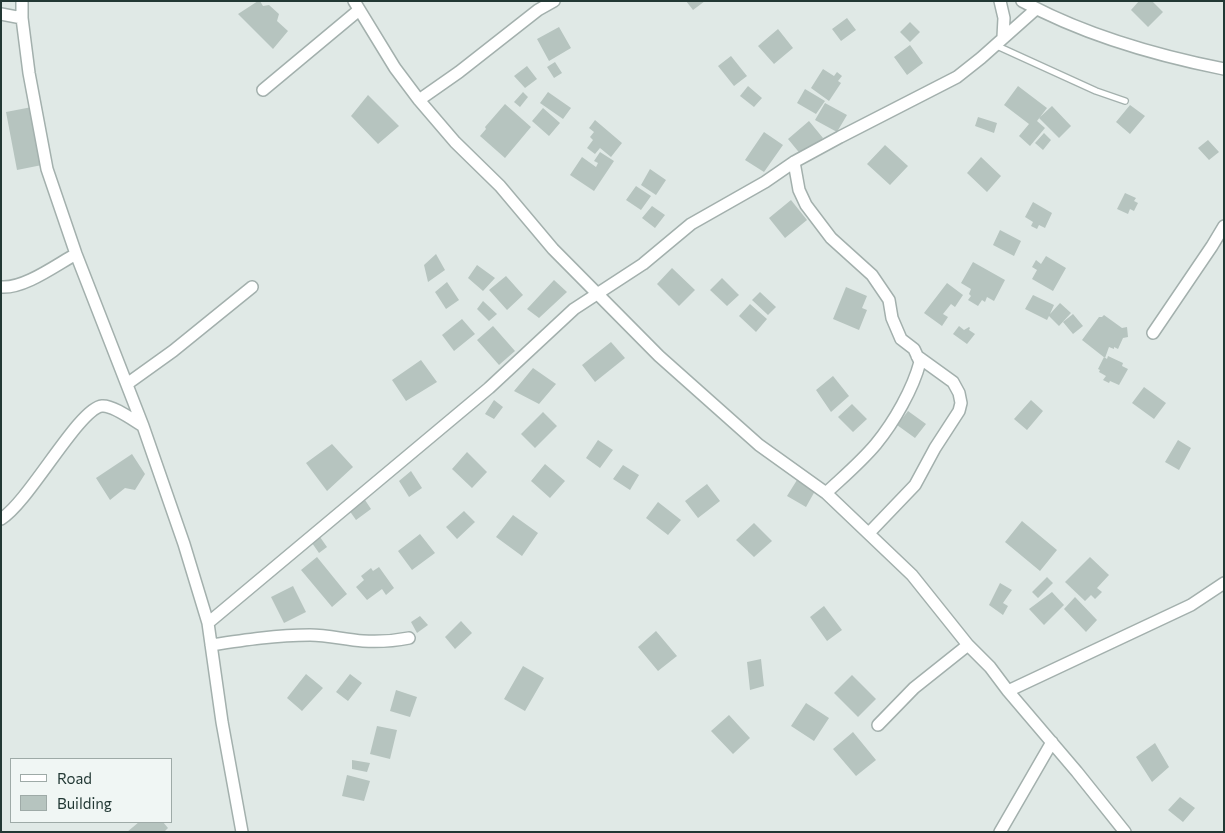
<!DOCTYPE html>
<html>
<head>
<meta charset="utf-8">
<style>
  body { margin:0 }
  #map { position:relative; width:1225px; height:833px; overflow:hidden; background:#e0e9e6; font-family:Commissioner,sans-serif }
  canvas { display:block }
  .frame { position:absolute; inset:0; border:2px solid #223834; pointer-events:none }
  .legend { position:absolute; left:10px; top:758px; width:162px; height:65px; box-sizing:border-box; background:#f0f6f4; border:1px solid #9eaaa7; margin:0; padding:6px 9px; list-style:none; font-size:15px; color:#223834 }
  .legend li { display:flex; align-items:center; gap:10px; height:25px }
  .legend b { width:25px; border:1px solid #9eaaa7 }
</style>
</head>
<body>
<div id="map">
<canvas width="1225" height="833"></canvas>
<div class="frame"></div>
<ul class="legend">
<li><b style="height:6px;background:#fff"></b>Road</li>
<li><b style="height:14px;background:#b6c4bf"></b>Building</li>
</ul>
</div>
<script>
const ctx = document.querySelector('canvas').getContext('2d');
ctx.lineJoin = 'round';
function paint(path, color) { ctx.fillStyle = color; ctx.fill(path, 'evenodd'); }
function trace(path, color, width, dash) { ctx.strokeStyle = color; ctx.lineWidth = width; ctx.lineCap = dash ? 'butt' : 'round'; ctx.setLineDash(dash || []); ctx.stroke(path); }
paint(new Path2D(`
  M258,1H260L263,6L269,5L279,14L277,21L288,31L273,49L238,14Z
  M686,1H705L693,10Z
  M1139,1H1152L1163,12L1148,27L1131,10Z
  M847,18L856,30L841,41L832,29Z
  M910,22L920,32L910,42L900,32Z
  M559,27L571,48L549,61L537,39Z
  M778,29L793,48L774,64L758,46Z
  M910,45L923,63L907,75L894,57Z
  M731,56L747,76L734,86L718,66Z
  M555,62L562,73L554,78L547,67Z
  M527,66L537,79L525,88L514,76Z
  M823,69L834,76L837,72L842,76L838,81L841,83L829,101L811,88Z
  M748,86L762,98L754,107L740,96Z
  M1018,86L1047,108L1037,121L1045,128L1030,146L1019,136L1029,124L1004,105Z
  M805,89L825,101L816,114L797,103Z
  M523,92L528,97L520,107L514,102Z
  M548,92L571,108L563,119L540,103Z
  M368,95L399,126L378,144L351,116Z
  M825,103L847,115L837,132L815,120Z
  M505,104L531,127L505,158L480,136L486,129L485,127Z
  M1130,105L1145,116L1130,134L1116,122Z
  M1052,106L1071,126L1059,138L1039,118Z
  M32,107L42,165L17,170L6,112Z
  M543,108L560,123L549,136L532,121Z
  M978,117L997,123L994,133L975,126Z
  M595,120L622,143L611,157L600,148L595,154L587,148L593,140L590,137L594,132L589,128Z
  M809,121L823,138L802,156L788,139Z
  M764,132L783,145L764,172L745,160Z
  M1044,133L1051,140L1043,150L1035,143Z
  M1208,140L1219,152L1209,160L1198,148Z
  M885,145L908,166L890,185L867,164Z
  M600,152L614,161L594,191L570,175L582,157L596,167L598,163L594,161Z
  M981,157L1001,176L987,192L967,173Z
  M650,169L666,180L656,195L641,185Z
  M636,186L651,196L641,210L626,200Z
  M1125,193L1136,198L1134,201L1138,203L1134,211L1130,209L1128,214L1117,209Z
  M791,200L807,220L785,238L769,218Z
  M1033,202L1052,213L1045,228L1039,225L1037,229L1031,226L1033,222L1025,217Z
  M652,206L665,215L655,228L642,218Z
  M1000,230L1021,241L1014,256L993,245Z
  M436,254L445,270L428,282L424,265Z
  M1046,256L1066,268L1053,291L1032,279L1037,270L1032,267L1036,260L1041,264Z
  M973,262L1005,280L994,301L987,297L985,302L982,300L978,306L968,300L971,296L969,294L971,289L961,283Z
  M477,265L495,278L483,291L468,278Z
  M672,268L695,290L679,306L657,284Z
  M506,276L523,295L507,310L489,290Z
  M722,278L739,295L727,306L710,290Z
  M554,280L567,292L539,318L527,309Z
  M447,282L459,300L446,309L435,292Z
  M947,283L963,295L955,307L951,304L943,314L948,317L942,326L924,313Z
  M846,287L867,296L862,308L867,310L859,330L833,319Z
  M760,292L776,307L768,315L752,300Z
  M1033,295L1054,305L1050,314L1060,303L1071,313L1059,326L1049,316L1047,320L1025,309Z
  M483,301L497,314L489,321L477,309Z
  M750,304L767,319L756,332L739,316Z
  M1073,314L1083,326L1073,334L1063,322Z
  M1104,315L1122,328L1127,327L1128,337L1123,338L1118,349L1114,347V349L1109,347L1105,358L1082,340L1099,317H1102Z
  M462,319L475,334L454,351L442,335Z
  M493,326L515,351L499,365L477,340Z
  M959,326L964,330L969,327L970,328L969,330L975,334L967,344L953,334Z
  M611,342L625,358L595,382L582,365Z
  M1108,356L1123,363L1122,366L1128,369L1119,385L1110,381L1109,383L1103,380L1106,376L1099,372L1100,370L1098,369L1104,357L1107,359Z
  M421,360L437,382L406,401L392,380Z
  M533,368L556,384L539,404L514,391Z
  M833,376L849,396L831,412L816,390Z
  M1144,387L1166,403L1154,419L1132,403Z
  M494,400L503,407L494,419L485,414Z
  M1031,400L1043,411L1027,430L1014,419Z
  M852,404L867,419L853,432L838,417Z
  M908,411L926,424L915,438L897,425Z
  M543,412L557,426L535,448L521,434Z
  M598,440L613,450L600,468L586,458Z
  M1178,440L1191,448L1179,470L1165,462Z
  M332,444L353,467L327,491L306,463Z
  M467,452L487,472L472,488L452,469Z
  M132,454L145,474L135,490L125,488L110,500L96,478Z
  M545,464L565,481L550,498L531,481Z
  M623,465L639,475L630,490L613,479Z
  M411,471L422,488L409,497L399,481Z
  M797,480L815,491L806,507L787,496Z
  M707,484L720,501L698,518L685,501Z
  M365,500L371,509L356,520L349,510Z
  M658,502L681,520L668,535L646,518Z
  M464,511L475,522L457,539L446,527Z
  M513,515L538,533L522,556L496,537Z
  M1022,521L1057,550L1040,571L1005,542Z
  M754,523L772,541L754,557L736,540Z
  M420,534L435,553L412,570L398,551Z
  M320,537L327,547L319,553L312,543Z
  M317,557L347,594L332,607L301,570Z
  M1090,557L1109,575L1097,588L1102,592L1095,599L1091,595L1085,601L1065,582Z
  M379,567L394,588L386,595L382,589L367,600L356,587L364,580L361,576L371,568L373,571Z
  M1047,577L1053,583L1038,598L1032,592Z
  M1000,583L1012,590L1003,603L1008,606L1003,615L989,605Z
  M293,586L306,612L284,623L271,597Z
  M1052,592L1064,605L1044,625L1029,609Z
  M1075,597L1097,620L1086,632L1064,609Z
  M824,606L842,630L827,641L810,617Z
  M420,616L428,625L417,633L411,622Z
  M461,621L472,633L455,649L445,637Z
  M656,631L677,656L658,671L638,647Z
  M761,659L764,686L750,690L747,662Z
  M523,666L544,678L525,711L504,699Z
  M306,674L323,688L302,711L287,698Z
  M350,674L362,683L348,701L336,692Z
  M852,675L876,699L858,717L834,693Z
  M396,690L417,697L410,717L390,711Z
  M806,703L829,718L814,741L791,726Z
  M729,715L750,738L733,754L711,731Z
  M377,726L397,730L390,759L370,754Z
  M853,732L876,760L856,776L833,749Z
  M1155,743L1169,767L1152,782L1136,757Z
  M352,760L370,763L367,772L352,769Z
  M347,775L370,781L364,801L342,796Z
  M1180,797L1195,808L1183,822L1168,810Z
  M139,822H163L168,828L164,832H127Z`), '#b6c4bf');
const lane = new Path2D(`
  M995,45L1096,91L1125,101`);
const street = new Path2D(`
  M22,1V18L29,73L47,169L76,254L143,426L184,544L208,623L222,722L242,832
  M354,1L395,68L419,100L455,142L500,186L553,249L659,356L759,445L826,493L912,575L968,645L990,667L1008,691L1077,772L1125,832
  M1000,1L1004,18L1003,37
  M1022,1C1084,35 1154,55 1224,69
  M1,14L22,18
  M263,90L359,10
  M419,100L459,72L538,10L554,1
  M794,162L799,190L806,205L831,238L872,275L889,300L892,318L901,339L914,349L920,362C913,389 894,422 876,444C861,462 843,477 826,493
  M1,287C24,289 56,265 76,254
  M1153,333L1212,246L1224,226
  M127,384L173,351L252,287
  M1,519C29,502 79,408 102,406C113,405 133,420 143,426
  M869,533L915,485L935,448L959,411L961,403L959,393L953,382L917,356
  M208,623L489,388L574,309L643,264L691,224L765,182L794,162L840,137L957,77L981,58L1036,9
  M211,645C244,640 277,635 310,635C328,635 346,640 363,641C379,642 394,641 409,638
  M1008,691L1191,605L1224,583
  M878,725L914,688L968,645
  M1000,832L1052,742`);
trace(lane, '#a3b0ad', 8);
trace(street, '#a3b0ad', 14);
trace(lane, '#fff', 5.5);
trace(street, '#fff', 11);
</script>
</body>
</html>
